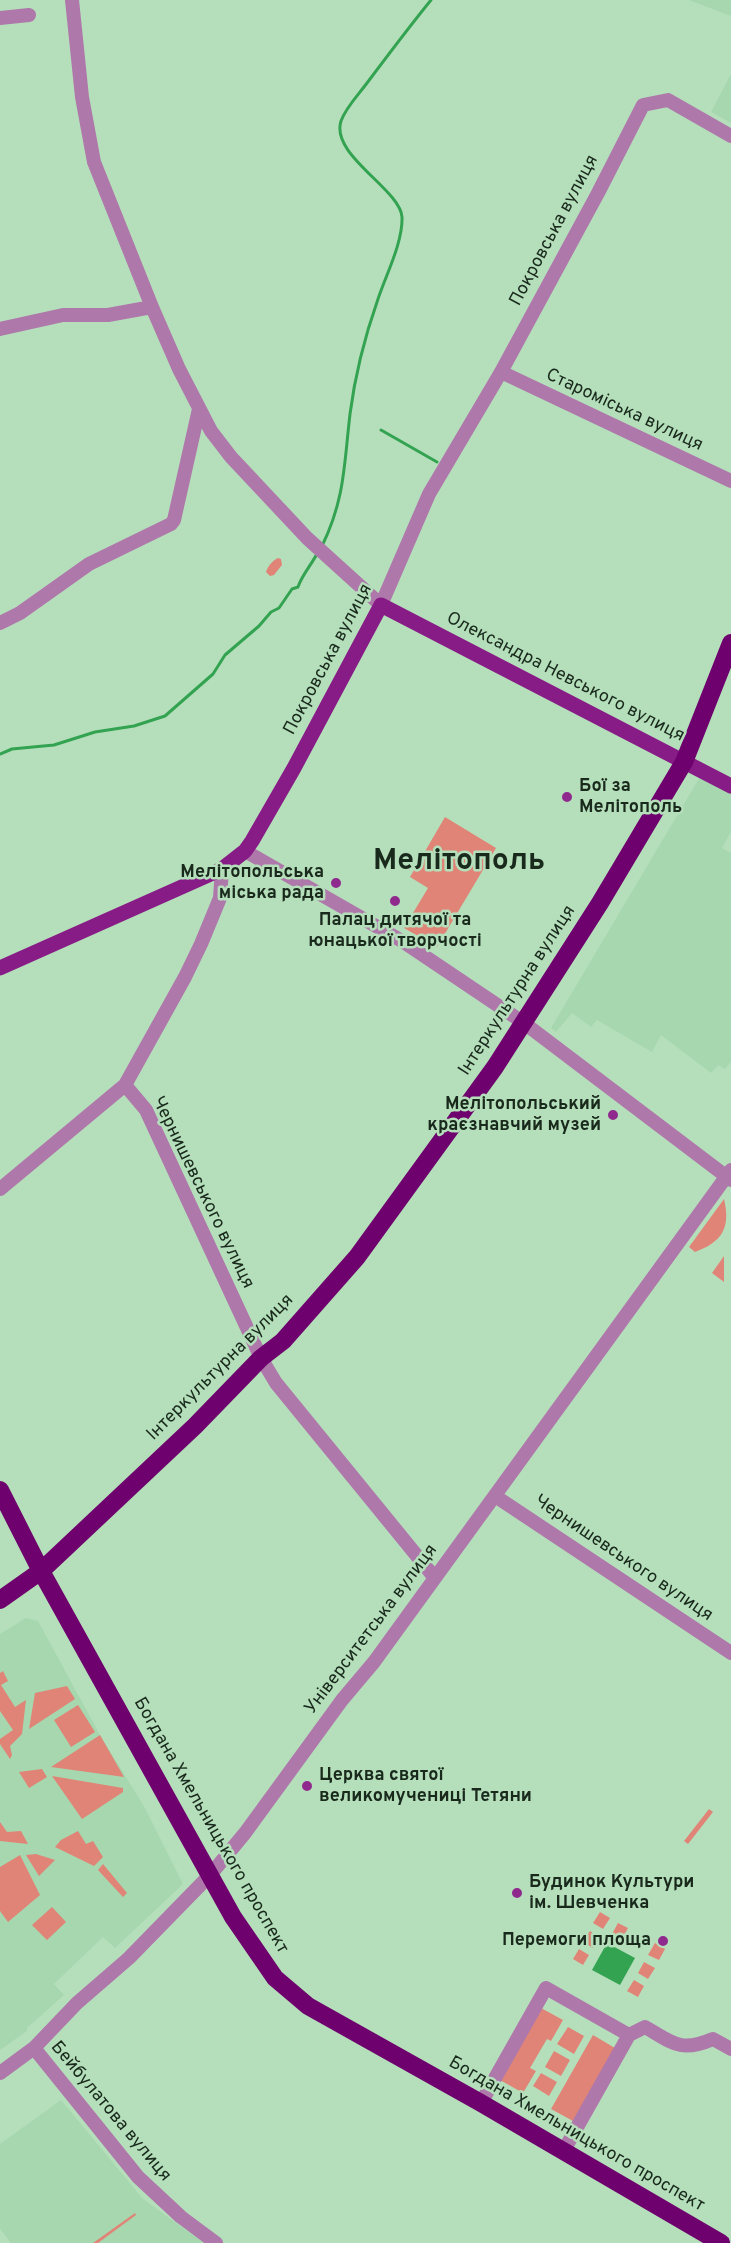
<!DOCTYPE html>
<html>
<head>
<meta charset="utf-8">
<style>
  body { margin:0 }
  canvas { display:block; background:#b5dfbb }
</style>
</head>
<body>
<canvas width="731" height="2243"></canvas>
<script>
const ctx = document.querySelector('canvas').getContext('2d');
ctx.lineJoin = 'round';
function paint(path, color) { ctx.fillStyle = color; ctx.fill(path, 'evenodd'); }
function trace(path, color, width, dash) { ctx.strokeStyle = color; ctx.lineWidth = width; ctx.lineCap = dash ? 'butt' : 'round'; ctx.setLineDash(dash || []); ctx.stroke(path); }
function label(font, color, halo, rows, align = 'center') {
  ctx.font = font + ' Overpass,sans-serif'; ctx.lineWidth = 5; ctx.setLineDash([]); ctx.textBaseline = 'middle'; ctx.strokeStyle = halo; ctx.fillStyle = color; for (const [text, x, y, turn = 0] of rows) {
    ctx.save(); ctx.translate(x, y); ctx.rotate((+turn || 0) * Math.PI / 180); ctx.textAlign = isNaN(turn) ? turn : align; if (halo) ctx.strokeText(text, 0, 0); ctx.fillText(text, 0, 0); ctx.restore();
  }
}
paint(new Path2D(`
  M689,0H731V16Z
  M731,74V123L711,112Z
  M700,777L731,793V832L722,848L731,853V1062L725,1069L718,1065L711,1073L661,1035L652,1052L597,1020L591,1027L572,1013L556,1032L551,1028Z
  M26,1618L38,1621L100,1735L145,1808L183,1884L115,1948L103,1937L54,1984L64,1995L27,2028V2031L0,2050V1634Z
  M61,2100L143,2199L204,2243H11L0,2229V2144Z`), '#a6d7ae');
paint(new Path2D(`
  M278,558L281,559L282,565L274,575L270,576L266,572C268,566 273,560 278,558Z
  M445,817L496,848L437,947L404,928L428,888L410,877Z
  M724,1199C731,1228 722,1242 695,1252L689,1247Z
  M724,1256V1282L712,1273Z
  M3,1671L8,1681L1,1685L15,1707L26,1700L22,1734L10,1746L12,1755L10,1759L0,1744V1739L13,1730L0,1711V1673Z
  M67,1686L75,1699L29,1729L35,1693Z
  M78,1705L95,1732L71,1747L54,1720Z
  M100,1735L124,1777L51,1767Z
  M42,1769L47,1777L29,1788L19,1772Z
  M52,1776L123,1788V1792L82,1819Z
  M709,1809L713,1812L688,1844L684,1841Z
  M0,1822L7,1832L21,1831L28,1844L0,1841Z
  M78,1831L86,1844L93,1841L103,1857L94,1866L55,1847L61,1840Z
  M36,1854L55,1860L39,1876L26,1855Z
  M20,1855L40,1895L8,1922L0,1911V1867Z
  M103,1864L127,1893L123,1897L98,1870Z
  M52,1907L66,1922L47,1940L32,1925Z
  M600,1912L610,1918L603,1929L593,1923Z
  M618,1923L628,1928L622,1939L612,1934Z
  M590,1931L599,1937L593,1948L583,1942Z
  M635,1933L646,1939L640,1950L629,1944Z
  M655,1943L665,1949L659,1960L648,1955Z
  M579,1949L589,1955L583,1965L573,1959Z
  M644,1962L655,1968L648,1979L638,1973Z
  M634,1980L644,1986L638,1997L627,1991Z
  M541,2008L563,2020L551,2041L547,2039L530,2068L536,2071L523,2093L500,2080Z
  M568,2027L584,2036L574,2054L557,2044Z
  M593,2035L615,2048L573,2121L551,2109Z
  M554,2051L570,2060L561,2076L545,2067Z
  M541,2073L557,2082L549,2096L533,2086Z
  M135,2213L136,2215L98,2243H93Z`), '#e08477');
paint(new Path2D(`
  M607,1943L635,1958L620,1985L592,1970Z`), '#33a352');
trace(new Path2D(`
  M381,430L437,462
  M322,546C345,499 344,465 350,414C355,375 365,336 378,299C386,275 403,242 402,217C400,189 330,155 341,121C346,107 359,94 367,83C388,55 409,27 431,0
  M0,754L12,749L54,745L95,732L134,726L165,716L213,674L225,655L259,626L271,612L279,608L292,589L298,587C302,575 312,564 318,552`), '#33a352', 3);
trace(new Path2D(`
  M72,0L82,97L94,162L152,307L179,369L211,431L231,457L307,538L381,605L429,494L501,372L598,193L643,105L668,100L731,136
  M0,18L29,15
  M0,329L63,315H108L152,307
  M501,372L731,481
  M0,623L20,613L89,564L171,524L174,520L199,409
  M245,851L402,941L524,1023L731,1180
  M125,1085L146,1110L261,1358L276,1383L435,1578
  M0,1189L125,1085L185,977L201,944L220,898L222,869
  M495,1496L731,1653
  M629,2035L645,2027C673,2043 680,2053 713,2039L731,2049
  M34,2048L138,2177L181,2217L216,2243
  M0,2073L34,2048L77,2003L129,1958L211,1874L245,1833L342,1700L374,1662L731,1170
  M481,2103L546,1988L629,2035L563,2152`), '#af78ab', 14);
trace(new Path2D(`
  M0,968L222,869L245,851L252,841L294,768L381,605L731,786`), '#881c86', 15);
trace(new Path2D(`
  M0,1490L41,1571L233,1917L275,1978L308,2006L481,2103L721,2243
  M0,1600L41,1571L195,1426L261,1358L283,1341L357,1257L495,1067L600,903L684,762L731,643`), '#6e016d', 18);
for (const [x, y, r, color] of [
  [567,797,6,"#90298e"],
  [336,883,6,"#90298e"],
  [395,901,6,"#90298e"],
  [613,1115,6,"#90298e"],
  [307,1786,6,"#90298e"],
  [517,1893,6,"#90298e"],
  [663,1941,6,"#90298e"]
]) { const dot = new Path2D(); dot.arc(x, y, r, 0, 2 * Math.PI); ctx.fillStyle = color; ctx.fill(dot); trace(dot, '#b5dfbb', 2); }
label('18px', '#19291c', '#b5dfbb', [
  ["Покровська вулиця",555,231,-62],
  ["Староміська вулиця",624,411,25],
  ["Покровська вулиця",329,660,-62],
  ["Олександра Невського вулиця",565,678,27],
  ["Інтеркультурна вулиця",518,991,-57],
  ["Чернишевського вулиця",202,1193,64],
  ["Інтеркультурна вулиця",221,1368,-45],
  ["Чернишевського вулиця",623,1559,34],
  ["Університетська вулиця",372,1630,-53],
  ["Богдана Хмельницького проспект",210,1826,60],
  ["Бейбулатова вулиця",110,2112,50],
  ["Богдана Хмельницького проспект",576,2135,30]
]);
label('bold 18px', '#19291c', '#b5dfbb', [
  ["Бої за",579,787],
  ["Мелітополь",579,808],
  ["Мелітопольська",324,873,"right"],
  ["міська рада",324,894,"right"],
  ["Палац дитячої та",395,921,"center"],
  ["юнацької творчості",395,942,"center"],
  ["Мелітопольський",601,1105,"right"],
  ["краєзнавчий музей",601,1126,"right"],
  ["Церква святої",319,1776],
  ["великомучениці Тетяни",319,1797],
  ["Будинок Культури",529,1883],
  ["ім. Шевченка",529,1904],
  ["Перемоги площа",651,1941,"right"]
], 'left');
label('bold 30px', '#19291c', '#b5dfbb', [
  ["Мелітополь",459,863]
]);
</script>
</body>
</html>
